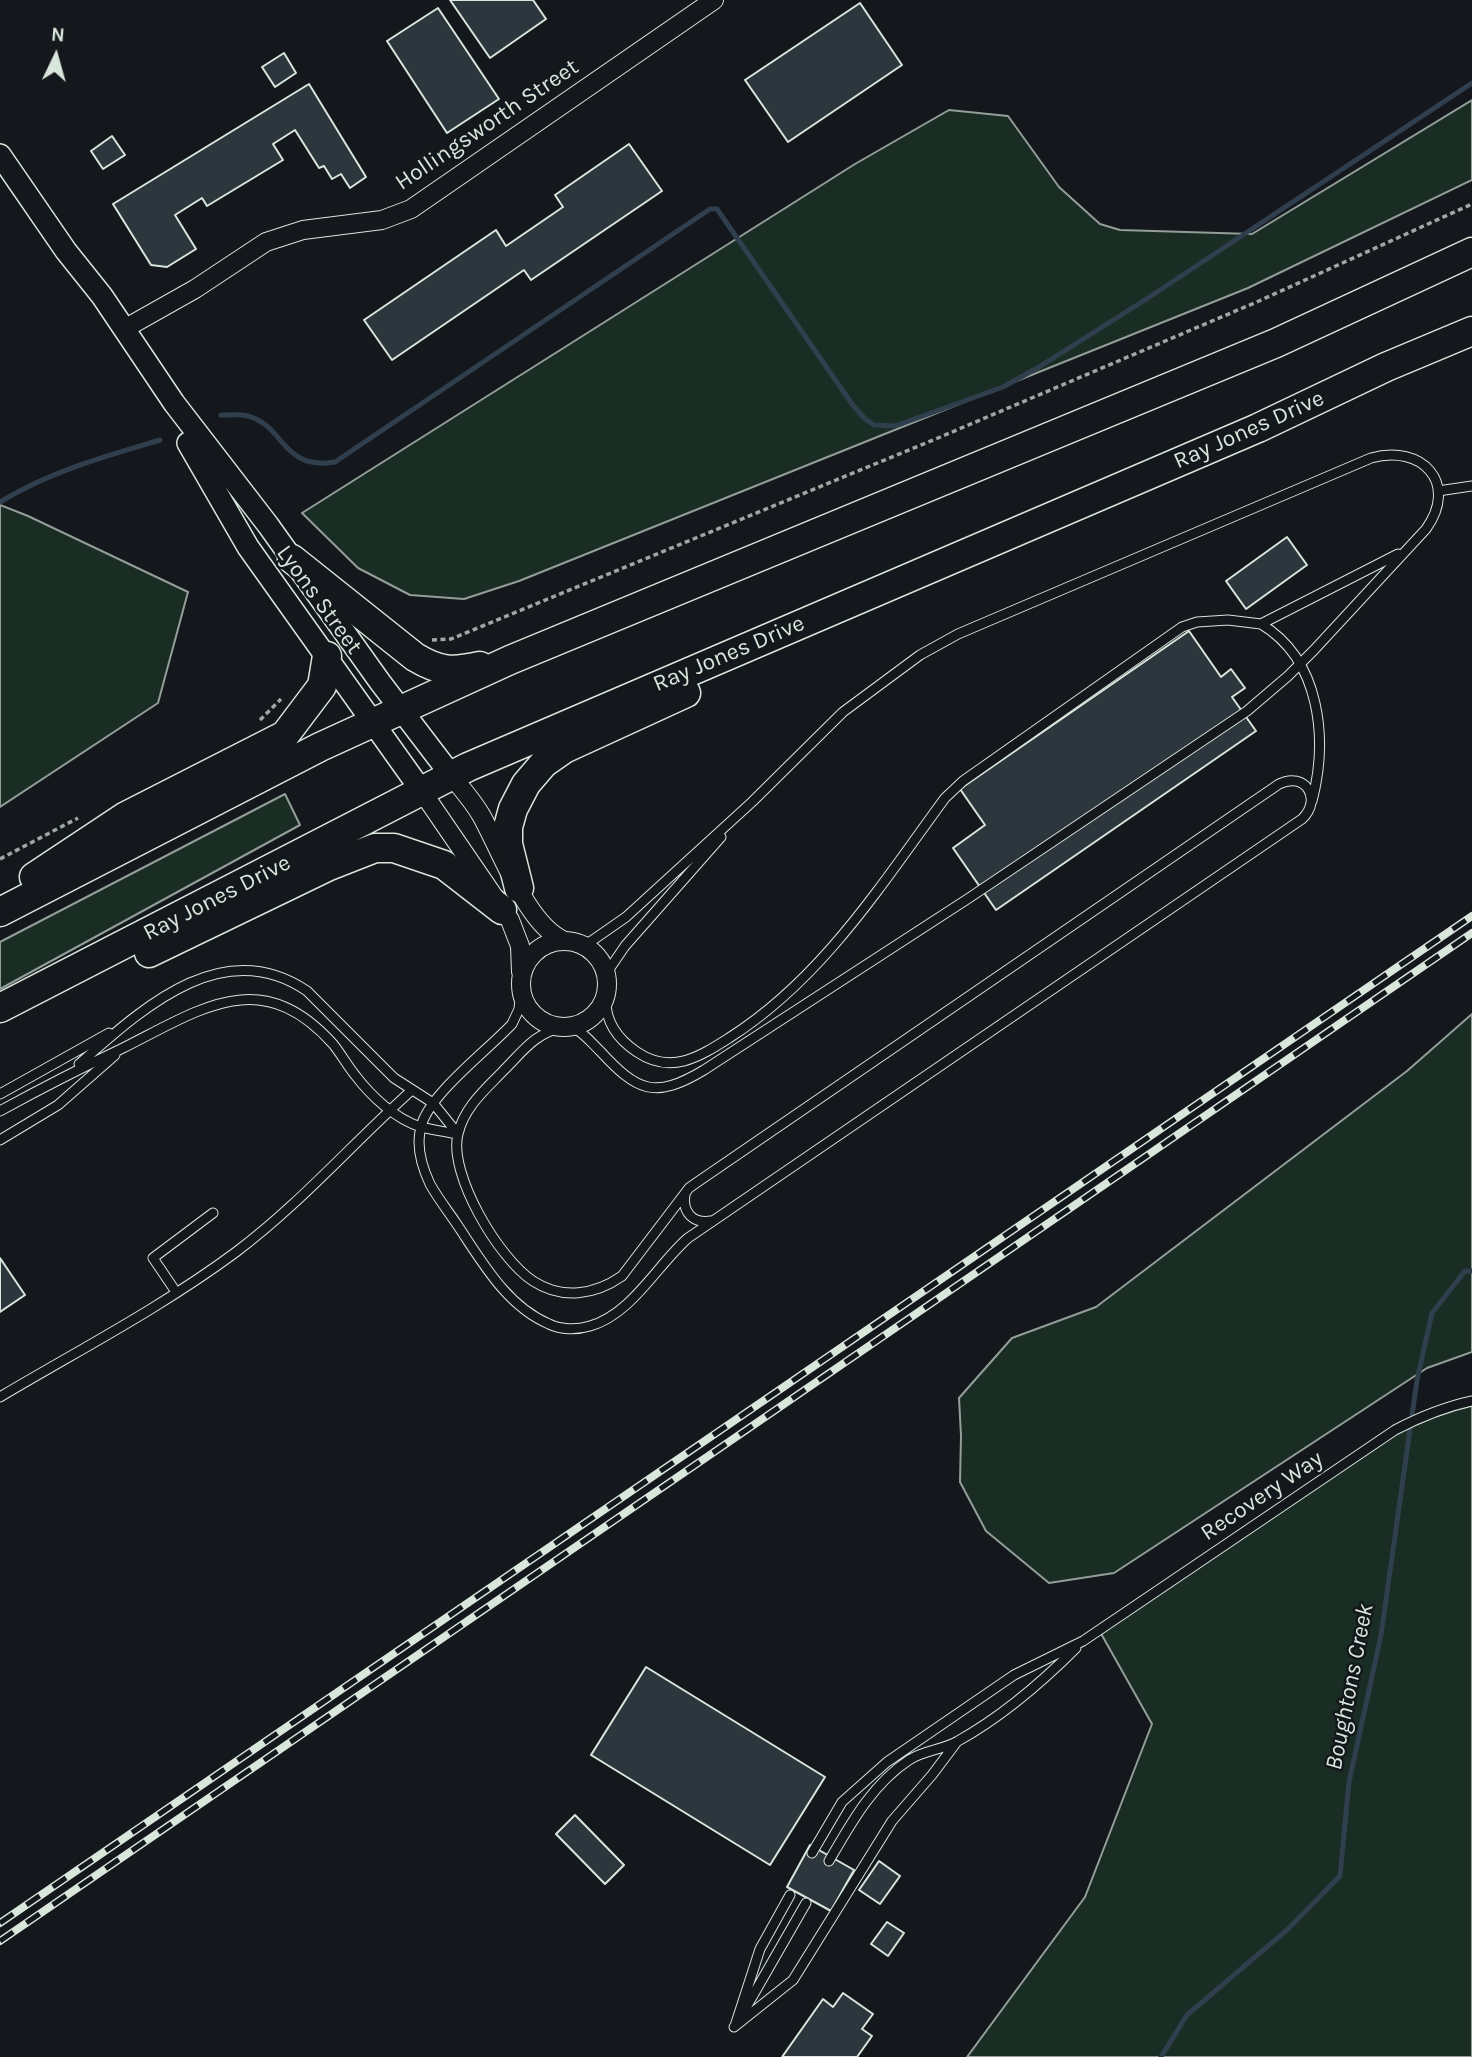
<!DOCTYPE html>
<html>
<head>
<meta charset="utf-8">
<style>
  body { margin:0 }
  #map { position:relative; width:1472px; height:2057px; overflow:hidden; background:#14181c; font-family:Karla,sans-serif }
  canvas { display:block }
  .north { position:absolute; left:21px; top:21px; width:70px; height:70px; -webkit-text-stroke:5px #14181c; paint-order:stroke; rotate:5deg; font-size:19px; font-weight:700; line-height:28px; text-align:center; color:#d8e6dc }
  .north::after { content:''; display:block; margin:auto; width:24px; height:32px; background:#d8e6dc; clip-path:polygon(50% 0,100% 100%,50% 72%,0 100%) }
</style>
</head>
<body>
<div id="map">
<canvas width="1472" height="2057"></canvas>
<div class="north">N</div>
</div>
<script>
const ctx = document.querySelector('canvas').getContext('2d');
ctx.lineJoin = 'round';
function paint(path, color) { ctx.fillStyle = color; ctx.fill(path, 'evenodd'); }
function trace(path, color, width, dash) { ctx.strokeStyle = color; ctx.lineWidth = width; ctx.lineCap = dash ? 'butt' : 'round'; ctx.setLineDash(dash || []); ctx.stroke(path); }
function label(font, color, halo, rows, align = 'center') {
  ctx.font = font + ' Karla,sans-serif'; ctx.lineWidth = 5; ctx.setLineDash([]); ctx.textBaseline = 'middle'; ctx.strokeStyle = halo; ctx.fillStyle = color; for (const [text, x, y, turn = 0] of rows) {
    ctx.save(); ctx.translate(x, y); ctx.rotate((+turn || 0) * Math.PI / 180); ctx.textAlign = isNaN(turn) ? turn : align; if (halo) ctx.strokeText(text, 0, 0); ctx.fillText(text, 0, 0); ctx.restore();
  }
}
const green = new Path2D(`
  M1472,100V180L1248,288L519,581L464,599L410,595L358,568L302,513L855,164L949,110L1008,116L1059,187L1100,224L1120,230L1252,234Z
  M0,505L28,516L188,592L158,703L0,807Z
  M285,794L300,825L0,989V942Z
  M1472,1014V1352L1427,1368L1114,1573L1049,1583L986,1531L960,1482L961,1436L959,1398L1012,1338L1096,1307L1407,1071Z
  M1472,1401V2057H967L1085,1897L1152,1724L1099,1630L1395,1430Z`);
paint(green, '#1a2d24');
trace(green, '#939e99', 2);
trace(new Path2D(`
  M221,415C229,415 240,414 248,416C285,426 282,471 335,462L710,209H717L852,404L865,419L874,425L895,426L1003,387L1039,367L1148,298L1472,83
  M0,502C51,471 103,457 160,440
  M1161,2057L1187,2015L1288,1929L1340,1876L1349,1782L1381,1635L1417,1380L1432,1313L1465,1271H1472`), '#2f3f4d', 5);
const building = new Path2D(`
  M450,0H533L546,19L490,58Z
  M860,3L902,65L788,142L745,80Z
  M438,8L499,99L447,133L387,41Z
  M284,53L296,73L275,87L262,67Z
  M309,84L366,177L350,188L341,174L332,179L324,166L319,168L295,130L273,144L283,160L207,206L202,198L175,215L196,249L167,267L151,265L113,204Z
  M112,136L125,155L103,169L91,151Z
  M629,144L662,191L531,280L524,270L392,360L364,320L496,230L506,246L563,207L555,195Z
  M1287,537L1307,565L1246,609L1226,581Z
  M1189,631L1221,677L1231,669L1245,688L1232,697L1256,731L996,910L953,848L985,825L960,789Z
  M0,1258L25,1295L0,1312Z
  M646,1667L825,1777L770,1865L591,1755Z
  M575,1815L624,1865L605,1884L556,1834Z
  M810,1845L854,1870L831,1911L787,1887Z
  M879,1861L900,1876L880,1904L859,1890Z
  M887,1922L904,1933L888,1956L871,1944Z
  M843,1993L873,2014L862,2029L872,2036L857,2057H782L823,1999L833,2007Z`);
paint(building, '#2c363c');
trace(building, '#d8e6dc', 2);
const service = new Path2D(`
  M1438,491L1472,486
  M1261,624C1321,660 1328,740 1312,801
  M607,984L610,968L625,946L721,837
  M521,986L519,1009L512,1024C488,1050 428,1095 421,1127C416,1145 422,1167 430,1184C437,1197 448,1211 456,1223C481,1260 506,1306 549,1324C561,1330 577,1330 590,1326C632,1314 657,1265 688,1238L1302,819C1323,799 1305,771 1279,784L696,1183L689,1188L622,1276C595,1295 562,1300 533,1281C499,1259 448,1174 458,1134C464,1107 486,1089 504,1070C524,1050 534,1034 563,1027
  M606,995C604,1020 616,1038 637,1052C671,1075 699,1057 729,1038C822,979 881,885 945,798L963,781L1182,627L1197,622L1228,620L1261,624L1398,554
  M571,1026C583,1032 591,1042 600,1051C637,1091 654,1100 704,1070L969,898L1247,711L1288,676L1314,650L1426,529C1459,483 1422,444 1371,458L958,634L920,655L843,712L752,802L626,917L590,942H574
  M79,1064C141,1010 222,933 307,991L394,1078L433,1103L458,1134
  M0,1094L109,1033
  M0,1111C40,1089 81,1068 123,1048C201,1009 261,964 333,1044C341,1054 347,1065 355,1075C371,1096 395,1119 421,1127C433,1130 446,1132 458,1134
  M0,1140L58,1105L115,1055
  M685,1195C682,1213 694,1224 711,1221
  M176,1292L153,1258L213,1213
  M0,1397C79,1350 162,1307 236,1252C300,1204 353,1143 412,1090
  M812,1853L842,1802L887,1762L1014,1675L1083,1641L1395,1430C1420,1417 1444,1407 1472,1401
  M829,1861C850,1825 872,1784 909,1760C924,1750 943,1750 958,1741C1003,1716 1041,1683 1076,1648
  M744,2011L806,1903
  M735,2026L760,1949L790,1895
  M734,2027L793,1980L892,1821L932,1775L956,1743`);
const minor = new Path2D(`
  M124,329L195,289L266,242L303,230L382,220L411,209L714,0
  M451,775C461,788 473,801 481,815C501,850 527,926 565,941
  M421,790L510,920L520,946L521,972
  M521 984a43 43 0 1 1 86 0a43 43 0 1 1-86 0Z`);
const tertiary = new Path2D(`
  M0,155L66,251L102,296L174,403L268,525L380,682L451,775
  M188,443L248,547L421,790`);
const trunk = new Path2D(`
  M292,559L415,657C440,672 452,672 480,666
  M34,877L126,816L285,735L322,686L327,656
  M519,888L508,844V827L513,809L526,784L544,763L564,749L686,693
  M0,912L320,747L510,660L1276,343L1472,252
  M149,953L329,866L375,848H394L444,865L502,910
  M0,1008C156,929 312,848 468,767L1258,428L1386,367L1472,331`);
trace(service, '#d8e6dc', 11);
trace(minor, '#d8e6dc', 20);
trace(tertiary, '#d8e6dc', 24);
trace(trunk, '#d8e6dc', 31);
trace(new Path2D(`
  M432,640L451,639L938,438L1259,301L1472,204
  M260,720L281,699
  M0,859L78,818`), '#9da8a2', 3.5, [5, 3.5]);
trace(service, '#14181c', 9);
trace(minor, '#14181c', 18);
trace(tertiary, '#14181c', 21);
trace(trunk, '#14181c', 28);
const rail = new Path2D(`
  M0,1923L1472,916
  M0,1941L1472,933`);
trace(rail, '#d8e6dc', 8);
trace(rail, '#14181c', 5, [16]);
label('23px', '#d8e6dc', '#14181c', [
  ["Hollingsworth Street",487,125,-34],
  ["Ray Jones Drive",1249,430,-24],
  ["Lyons Street",319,600,54],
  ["Ray Jones Drive",729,654,-23],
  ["Ray Jones Drive",217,898,-27],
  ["Recovery Way",1262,1496,-34]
]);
label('italic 24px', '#d8e6dc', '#14181c', [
  ["Boughtons Creek",1350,1687,-79]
]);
</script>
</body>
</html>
